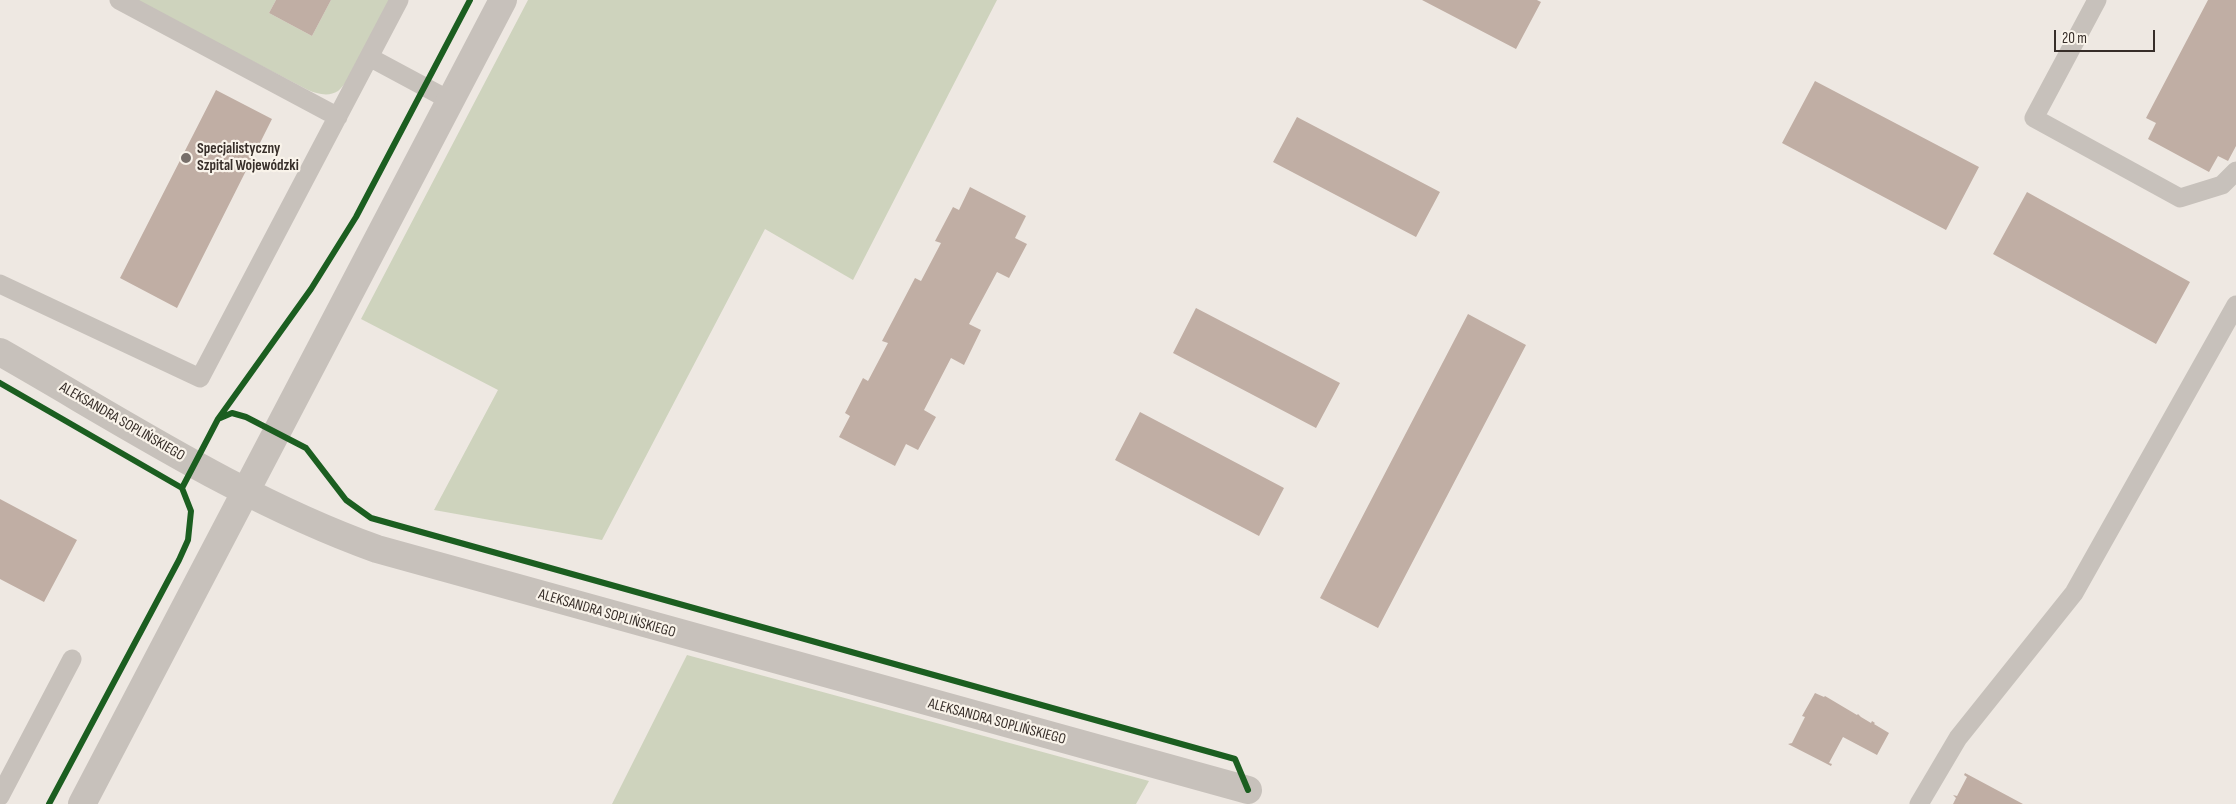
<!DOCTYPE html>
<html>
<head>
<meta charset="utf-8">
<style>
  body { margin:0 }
  #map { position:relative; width:2236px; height:804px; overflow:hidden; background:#eee8e2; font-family:"Sofia Sans Condensed",sans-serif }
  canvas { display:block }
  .scale { position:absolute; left:2054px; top:30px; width:101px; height:22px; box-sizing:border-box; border:2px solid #372e29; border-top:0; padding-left:6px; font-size:15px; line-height:18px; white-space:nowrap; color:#372e29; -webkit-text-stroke:4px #f9f3ea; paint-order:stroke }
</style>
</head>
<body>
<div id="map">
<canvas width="2236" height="804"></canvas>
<div class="scale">20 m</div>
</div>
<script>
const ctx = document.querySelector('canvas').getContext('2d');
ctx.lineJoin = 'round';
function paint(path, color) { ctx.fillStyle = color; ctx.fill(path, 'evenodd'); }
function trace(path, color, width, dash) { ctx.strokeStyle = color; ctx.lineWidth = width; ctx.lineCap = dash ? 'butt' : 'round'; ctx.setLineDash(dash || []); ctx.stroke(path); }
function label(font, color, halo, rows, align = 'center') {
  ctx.font = font + ' "Sofia Sans Condensed",sans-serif'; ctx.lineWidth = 4.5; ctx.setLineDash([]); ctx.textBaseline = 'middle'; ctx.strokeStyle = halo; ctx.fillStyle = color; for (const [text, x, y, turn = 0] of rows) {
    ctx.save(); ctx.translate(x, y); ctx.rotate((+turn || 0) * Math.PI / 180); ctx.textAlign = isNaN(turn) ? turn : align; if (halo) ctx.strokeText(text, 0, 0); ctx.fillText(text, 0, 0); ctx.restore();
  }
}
paint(new Path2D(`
  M135,0H276L269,13L312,36L331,0H393C383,18 352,81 338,91C329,97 317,94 308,90Z
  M528,0H997L853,280L765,229L602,540L434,510L498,390L361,319Z
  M687,655L1149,781L1136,804H612Z`), '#ced3bd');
paint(new Path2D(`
  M276,0H331L312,36L269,13Z
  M1422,0H1537L1541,2L1516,49Z
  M2208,0H2236V146L2228,161L2218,156L2209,172L2148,139L2156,123L2146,118Z
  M1815,81L1979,167L1946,230L1782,143Z
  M216,90L272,119L177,308L120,278Z
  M1297,117L1440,192L1416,237L1273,162Z
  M970,187L1026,216L1015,238L1027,244L1009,278L997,272L969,324L981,330L964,365L951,358L924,410L936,417L918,450L906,444L895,466L839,437L850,416L845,413L863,378L868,381L888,343L882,341L915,278L921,281L941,243L935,241L953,207L959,210Z
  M2027,192L2190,282L2156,344L1993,254Z
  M1196,308L1340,383L1316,428L1173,353Z
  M1468,314L1526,345L1378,628L1320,598Z
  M1140,412L1284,488L1259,536L1115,460Z
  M0,499L77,540L44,602L0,579Z
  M1815,693L1824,697L1825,696L1857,715L1858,714L1861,717L1871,723L1872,721L1875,723L1874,724L1889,733L1877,755L1843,737L1829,763L1832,764L1831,766L1788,744L1792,743L1805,717L1802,716Z
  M1965,773L2023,804H1953L1956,798L1953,795L1957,796L1967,777L1964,775Z`), '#c0aea4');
trace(new Path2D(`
  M119,0L338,117
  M2097,0L2034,118L2180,198L2222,185L2236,171
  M369,57L451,101
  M0,284L200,378L399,0
  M0,796L72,659
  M1919,804L1958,738L2074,593L2236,305`), '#c7c1bb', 19);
trace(new Path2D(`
  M0,352C123,422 243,501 377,549L1248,790
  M82,804L503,0`), '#c7c1bb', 28);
trace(new Path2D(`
  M0,383L182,488L191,511L188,540L179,560L49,804
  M218,419L311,289L356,217L470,0
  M182,488L218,419L232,413L246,417L306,448L346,500L371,518L1235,759L1248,790`), '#1b5e20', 6);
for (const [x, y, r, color] of [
  [186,158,6,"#776f6a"]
]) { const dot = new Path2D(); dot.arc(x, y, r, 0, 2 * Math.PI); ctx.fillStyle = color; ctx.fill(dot); trace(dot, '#f9f3ea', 2); }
label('bold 15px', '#372e29', '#f9f3ea', [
  ["Specjalistyczny",197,149],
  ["Szpital Wojewódzki",197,166]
], 'left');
label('15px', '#372e29', '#f9f3ea', [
  ["ALEKSANDRA SOPLIŃSKIEGO",122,422,30],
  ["ALEKSANDRA SOPLIŃSKIEGO",607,614,16],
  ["ALEKSANDRA SOPLIŃSKIEGO",997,722,15]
]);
</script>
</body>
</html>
